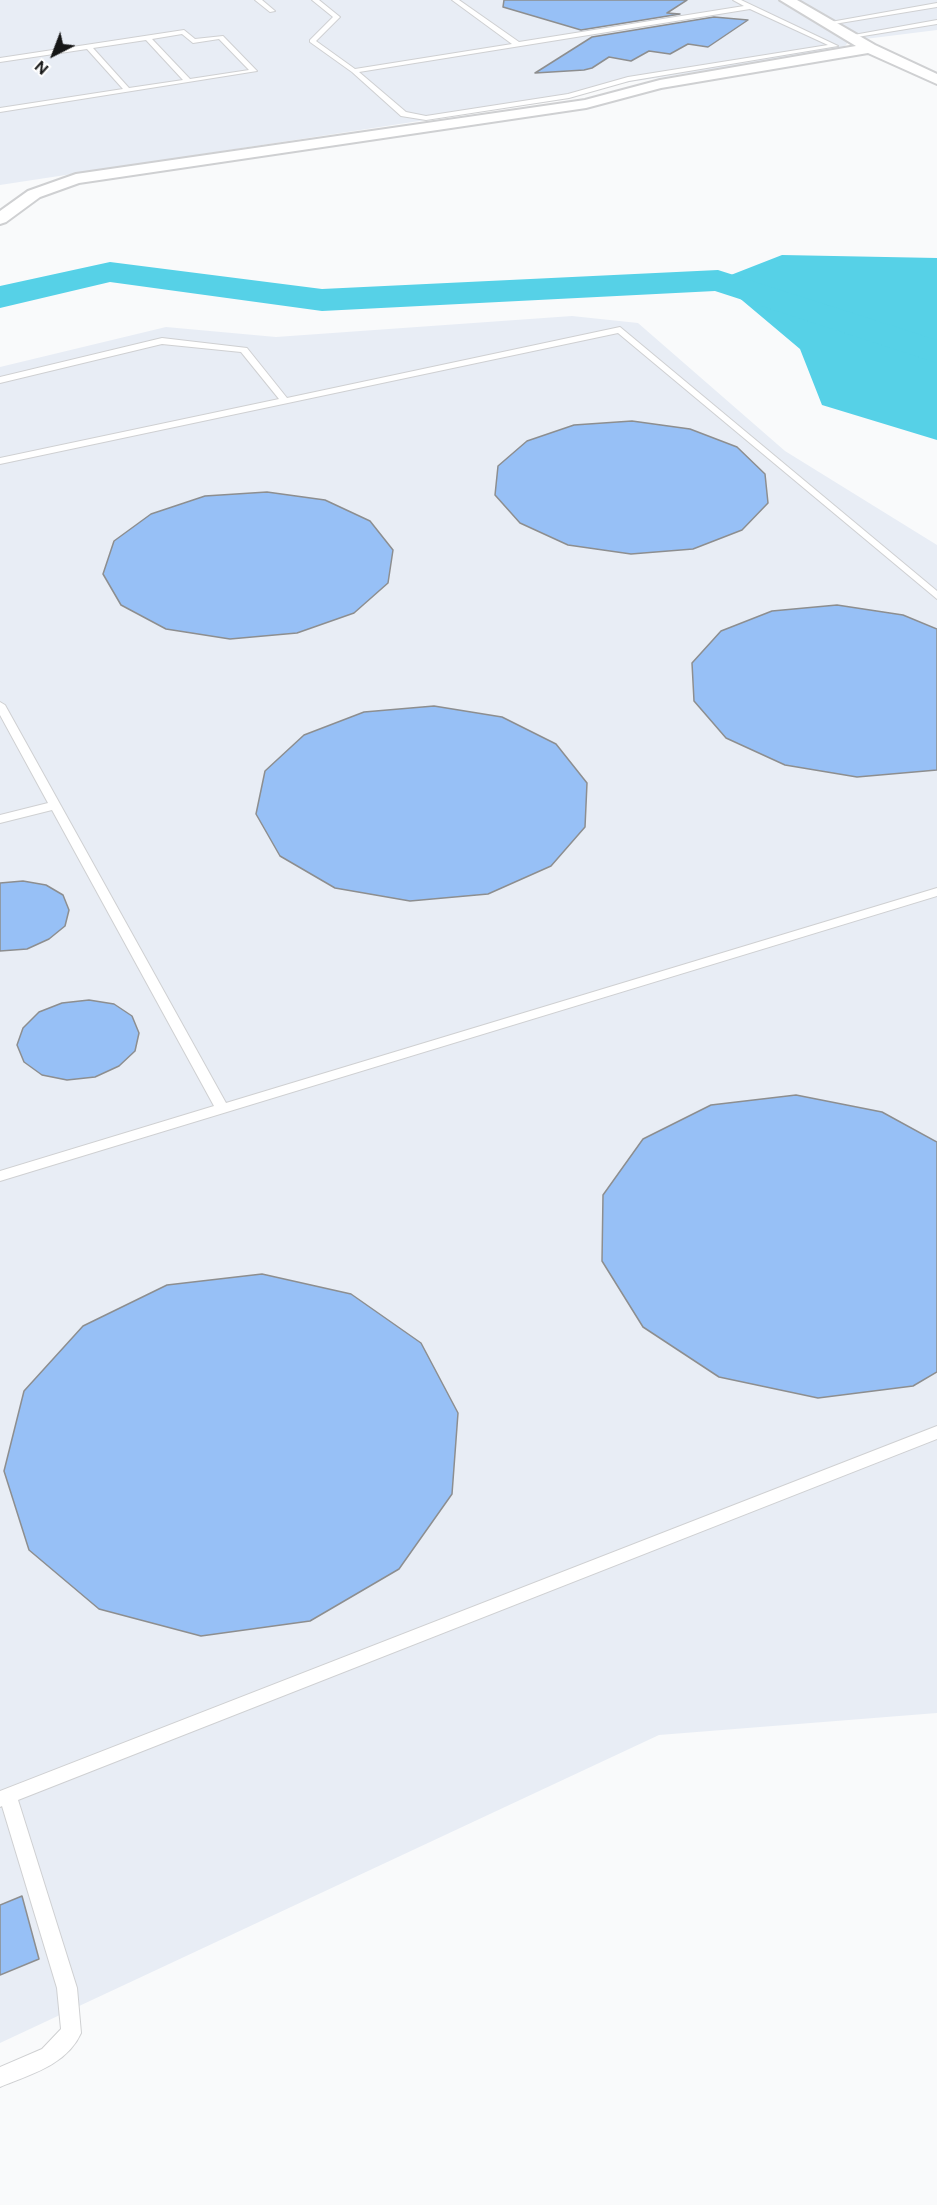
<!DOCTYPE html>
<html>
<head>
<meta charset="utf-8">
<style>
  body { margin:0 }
  #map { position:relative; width:937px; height:2205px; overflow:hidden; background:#f9fafb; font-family:"DM Sans",sans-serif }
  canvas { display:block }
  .north { position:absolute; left:24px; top:24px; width:60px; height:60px; -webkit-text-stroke:4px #fff; paint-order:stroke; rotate:222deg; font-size:16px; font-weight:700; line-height:24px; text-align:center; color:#151616 }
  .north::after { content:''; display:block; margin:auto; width:21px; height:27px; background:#151616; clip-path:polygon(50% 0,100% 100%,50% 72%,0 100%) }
</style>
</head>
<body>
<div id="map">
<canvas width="937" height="2205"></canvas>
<div class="north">N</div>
</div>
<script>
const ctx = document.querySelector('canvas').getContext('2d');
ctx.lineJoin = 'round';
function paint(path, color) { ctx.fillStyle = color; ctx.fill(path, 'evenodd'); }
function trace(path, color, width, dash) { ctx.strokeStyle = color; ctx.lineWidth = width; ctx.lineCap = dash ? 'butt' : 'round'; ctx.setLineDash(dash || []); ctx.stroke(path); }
paint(new Path2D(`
  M0,0H937V30L849,41L842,50L623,83L570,98L0,185Z
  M572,316L638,323L785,451L937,545V1713L659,1735L0,2043V367L166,327L276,337Z`), '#e8edf5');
paint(new Path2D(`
  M782,255L937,258V440L822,405L800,349L718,280Z`), '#56d1e7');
paint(new Path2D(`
  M110,262L322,289L718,270L937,340V363L715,291L322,311L110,282L0,308V286Z`), '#56d1e7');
const building = new Path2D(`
  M504,0H687L667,13L680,14L581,30L503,7Z
  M714,17L748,20L708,47L688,44L670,54L649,51L631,61L609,57L592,68L584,70L535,73L592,37Z
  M632,421L690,429L737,447L765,474L768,503L742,530L693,549L631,554L568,545L520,523L495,495L498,466L527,441L574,425Z
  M267,492L325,500L370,521L393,550L388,583L354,613L297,633L230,639L166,629L121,605L103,574L114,541L151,514L205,496Z
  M837,605L903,615L937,629V770L857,777L785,765L726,738L694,701L692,663L721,631L772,611Z
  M434,706L502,717L556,744L587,783L585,827L551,866L488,894L410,901L335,888L280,856L256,814L265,771L304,735L364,712Z
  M23,881L46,885L63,895L69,910L65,926L49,939L27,949L0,951V883Z
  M89,1000L114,1004L132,1016L139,1033L135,1051L119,1066L95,1077L67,1080L42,1075L24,1062L17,1045L23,1028L39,1012L62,1003Z
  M796,1095L882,1112L937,1142V1372L913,1386L818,1398L719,1377L643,1327L602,1261L603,1195L643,1139L711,1105Z
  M262,1274L351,1294L421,1343L458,1413L452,1494L399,1569L310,1621L201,1636L99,1609L29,1550L4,1471L24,1391L83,1326L167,1285Z
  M22,1896L39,1959L0,1975V1905Z`);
paint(building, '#97c0f6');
trace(building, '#8d8e8f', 1.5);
const lane = new Path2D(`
  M255,0H262L275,11L270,12Z
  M312,0H319L340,17L316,41L355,69L512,44L452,0H459L519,42L744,6L733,0H741L838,46L629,81L569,98L426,120L401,116L352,72L310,42V40L333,17ZM750,9L828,45L628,77L568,94L426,116L406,112L359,72Z
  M937,3V7L828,25L825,23Z
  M937,20V24L851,38L848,36Z
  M184,30L195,39L223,36L257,71L0,112V108L123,89L87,49L0,62V58ZM182,34L193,43L219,39L249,70L190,79L152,39ZM146,40L183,80L129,88L93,48Z
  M620,327L937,591V599L618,333L0,464V458L279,399L241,352L162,344L0,383V377L162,338L247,348L287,398Z
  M0,702L5,705L226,1103L937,888V896L0,1181V1171L214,1106L52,810L0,823V815L48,803L0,715Z
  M937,1426V1439L18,1800L77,1988L81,2033C67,2065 29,2075 0,2087V2067L42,2049L61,2029L57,1988L2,1806L0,1807V1791Z`);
const street = new Path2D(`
  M780,0H797L875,45L937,74V84L868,53L661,88L586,108L79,183L40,197L6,222L0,224V211L28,191L76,174L585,100L660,80L856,46Z`);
trace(lane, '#cfd0d2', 2);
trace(street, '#cfd0d2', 4);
paint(lane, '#fff');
paint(street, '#fff');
</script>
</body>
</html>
